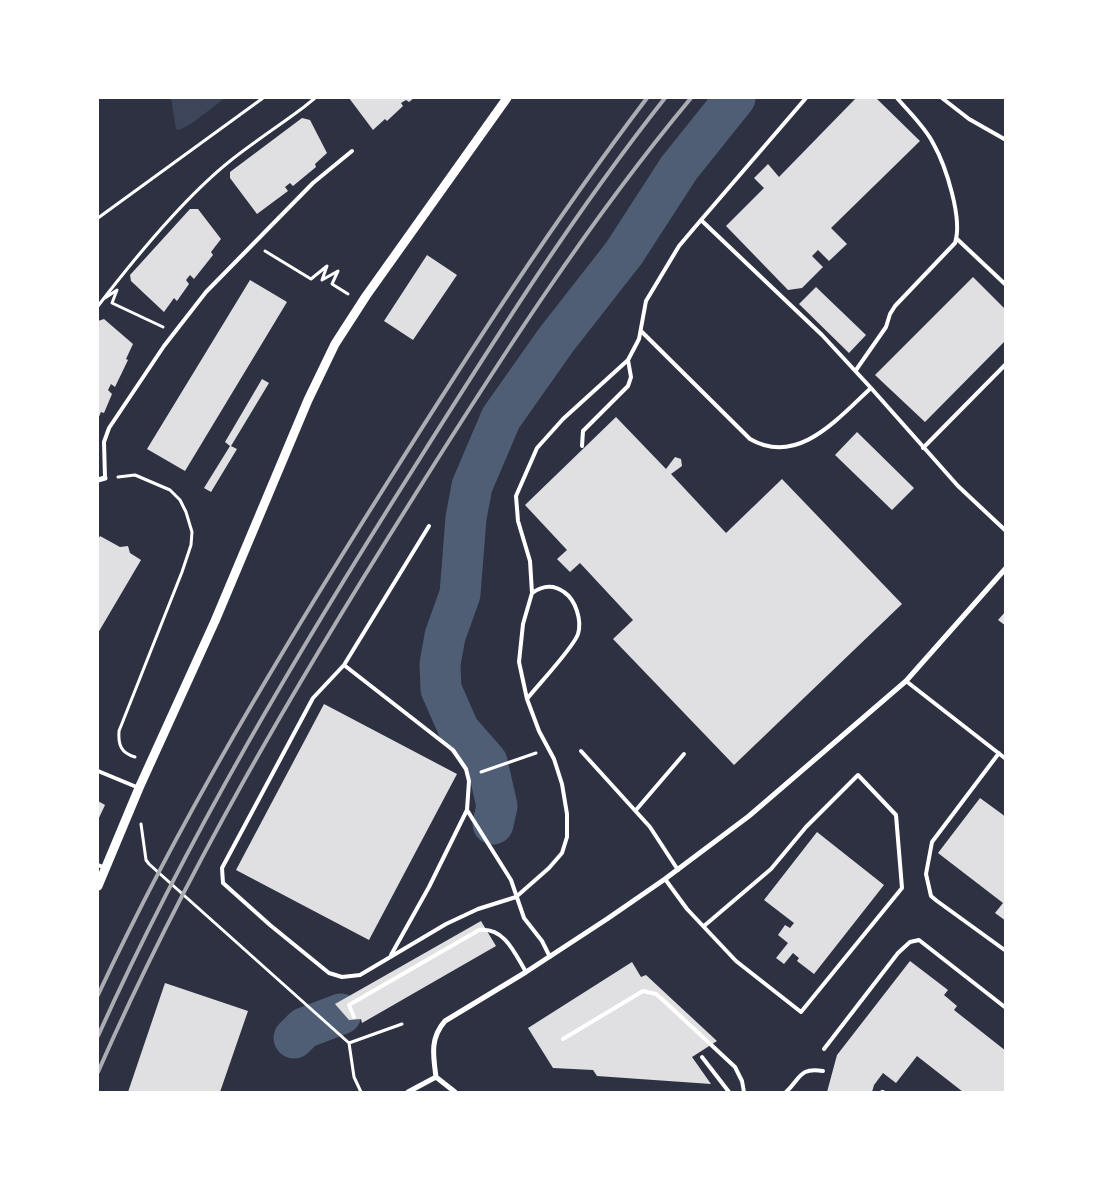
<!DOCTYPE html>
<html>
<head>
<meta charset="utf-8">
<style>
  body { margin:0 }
  #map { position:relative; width:1103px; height:1190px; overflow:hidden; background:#2d3142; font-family:"Sofia Sans Condensed",sans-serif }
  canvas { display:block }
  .frame { position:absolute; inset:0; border:99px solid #fff; pointer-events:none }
</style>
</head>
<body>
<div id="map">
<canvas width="1103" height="1190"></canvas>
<div class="frame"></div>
</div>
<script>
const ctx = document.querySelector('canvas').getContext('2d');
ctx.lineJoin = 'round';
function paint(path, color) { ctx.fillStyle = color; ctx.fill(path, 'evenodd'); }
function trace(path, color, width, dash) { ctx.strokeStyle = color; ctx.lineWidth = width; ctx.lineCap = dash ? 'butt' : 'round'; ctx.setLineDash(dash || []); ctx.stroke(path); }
paint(new Path2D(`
  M171,98H225L191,124L179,130L176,129Z`), '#3c4559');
trace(new Path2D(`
  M493,824L497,806L487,762L459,730L441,689L440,664L445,636L460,594L466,518L472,486L501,418L556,340L624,253L679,168L735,98
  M294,1038L304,1028L341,1014`), '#4f5d75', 41);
paint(new Path2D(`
  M349,98H414L409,102L406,100L401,103L403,106L387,121L385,119L373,130Z
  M856,98H876L920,141L831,228L847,244L829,261L818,250L812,256L823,267L802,288L788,290L726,226L764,188L754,178L768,164L779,177Z
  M302,118L310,120L327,153L315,164L316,167L293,186L290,183L285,187L288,191L257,214L230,178V172Z
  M190,209H198L221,239L211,252L213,255L194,279L190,275L186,280L189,284L177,301L174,298L164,312L131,281L130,275Z
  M427,255L457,275L413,340L384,321Z
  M973,277L1006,310V340L925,422L875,375Z
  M250,280L287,302L185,471L147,449Z
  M816,287L866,335L849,353L799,304Z
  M104,319L133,344L126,359L128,360L115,387L111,384L108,390L112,394L104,413L101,412L98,419V321Z
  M262,379L269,383L231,446L237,449L211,492L204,488L230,446L225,442Z
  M616,417L666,469L675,457L681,459L682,466L671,474L726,533L782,479L902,604L734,765L613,639L633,620L580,563L570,572L557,559L567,550L525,505Z
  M857,432L914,488L892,510L835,455Z
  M100,536L120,547L128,546L130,553L141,560L98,633V540Z
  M1006,611V626L998,620Z
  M324,704L457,774L369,940L236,870Z
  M980,798L1006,817V921L995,913L1003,903L938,853Z
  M98,801L105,805L98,820Z
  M817,832L884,885L814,974L797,961L799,958L793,953L784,964L776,958L788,943L778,935L785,925L790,928L794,923L764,900Z
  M481,921L496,946L362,1023L361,1019L349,1020L335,1004Z
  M910,961L948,990L944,995L957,1006L954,1010L1006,1051V1092H963L917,1056L896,1083L883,1073L874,1085L872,1092H827L837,1055Z
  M632,962L641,977L646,975L717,1041L692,1057L711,1084L597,1076L593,1070L553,1068L528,1028Z
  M165,983L248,1011L220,1092H128Z`), '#e0e0e3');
trace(new Path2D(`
  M98,218L263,98
  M265,251L311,279L327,266L322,280L338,271L332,284L348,294
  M105,298L117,290L112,303L163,327
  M98,306C134,259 184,198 230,161C254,142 280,125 304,107L315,98
  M118,477L135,475L170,490L180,500L186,512L192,532L191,545L182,572L119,731C118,745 121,753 135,757
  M481,772L536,753
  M141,824L146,860L149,864L349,1043
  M349,1043L402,1024
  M349,1043L354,1077L361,1092`), '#fff', 3);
trace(new Path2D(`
  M806,98L701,220L822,335L871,388
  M942,98L969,119L1006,140
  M956,238L1006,285
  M641,331L750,439C798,467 838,418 871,388L958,486L1006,531
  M856,370L886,327L890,314L895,306L955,243C963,219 946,166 933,143C925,127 909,112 897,98
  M582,446L583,431L628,386L631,377L628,360
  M923,448L1006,364
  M105,478L104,442L109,428L164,346L206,292L313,183L352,151
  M429,526L344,665L313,698L222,868L223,883L270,925L329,973L342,977L360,975L446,924L478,909L516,897L549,868L562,853L567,837V814L562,784L554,759L539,731L527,699L519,662L523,624L532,593C542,586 553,584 564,592C576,600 582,621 578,634C574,647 537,686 527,699
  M532,593L530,561L518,521L516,496L537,448L563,419L628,360L639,339L646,301L679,246L701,220
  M344,665L453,750L466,769L469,781L467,810L429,887L391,955
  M906,681L1006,759
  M581,751L650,827L678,870
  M999,753L932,842L926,874L931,896L937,901L1006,951
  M98,771L139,788
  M467,810L511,880L524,918L542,941L550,957
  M636,810L684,754
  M98,865L105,868
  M665,879L687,909L736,961L801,1012L902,888L896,815L858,775L806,827L771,869L704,926
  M354,1017L349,1005L479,930C505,927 515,954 526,972
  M563,1039L643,991L656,994L663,1000L735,1067L742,1081L744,1092
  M824,1049L898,953L910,942L919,940L1006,1008
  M702,1057L729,1092
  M786,1092C801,1078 799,1067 823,1071
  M882,1092H883`), '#fff', 4);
trace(new Path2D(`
  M98,480L105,478
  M408,1092L436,1077
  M455,1092L436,1077C433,1055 430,1038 445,1021L526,972L607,919L665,879L749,816L906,681L1006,568`), '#fff', 5);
trace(new Path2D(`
  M98,886L139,788L215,621L308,400L335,344L366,296L507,98`), '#fff', 9);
trace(new Path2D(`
  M98,995C180,819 280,653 384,488C467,356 552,223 647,98
  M98,1036C188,836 300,648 417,463C495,339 574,213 665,98
  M98,1072C186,871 296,684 413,498C499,361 587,223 691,98`), '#abadb3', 4);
</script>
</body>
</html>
